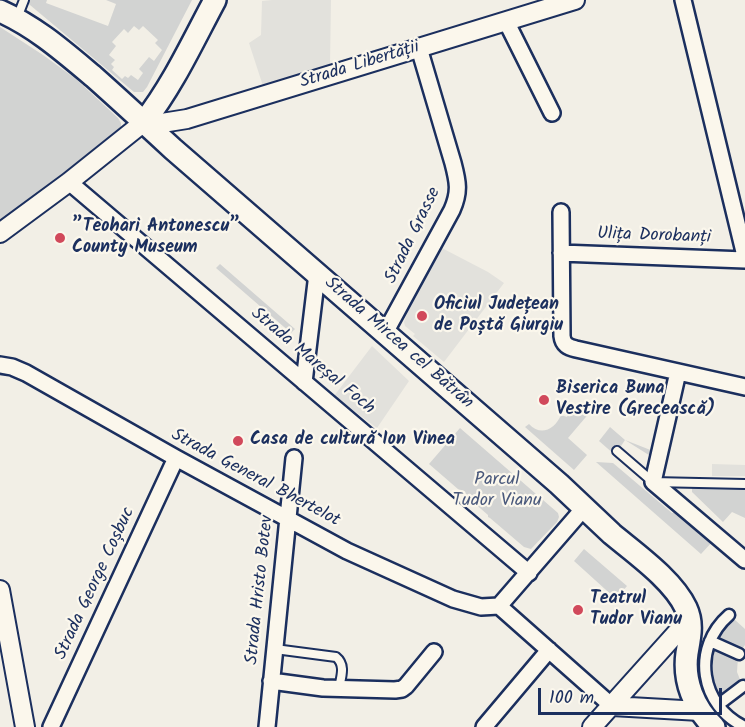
<!DOCTYPE html>
<html>
<head>
<meta charset="utf-8">
<style>
  body { margin:0 }
  #map { position:relative; width:745px; height:727px; overflow:hidden; background:#f2efe6; font-family:Kalam,sans-serif }
  canvas { display:block }
  .scale { position:absolute; left:538px; top:688px; width:184px; height:27px; box-sizing:border-box; border:3px solid #1b2f5e; border-top:0; padding-left:8px; font-size:18px; line-height:21px; white-space:nowrap; color:#1b2f5e; -webkit-text-stroke:4px #fbf7ec; paint-order:stroke }
</style>
</head>
<body>
<div id="map">
<canvas width="745" height="727"></canvas>
<div class="scale">100 m</div>
</div>
<script>
const ctx = document.querySelector('canvas').getContext('2d');
ctx.lineJoin = 'round';
function paint(path, color) { ctx.fillStyle = color; ctx.fill(path, 'evenodd'); }
function trace(path, color, width, dash) { ctx.strokeStyle = color; ctx.lineWidth = width; ctx.lineCap = dash ? 'butt' : 'round'; ctx.setLineDash(dash || []); ctx.stroke(path); }
function label(font, color, halo, rows, align = 'center') {
  ctx.font = font + ' Kalam,sans-serif'; ctx.lineWidth = 4.5; ctx.setLineDash([]); ctx.textBaseline = 'middle'; ctx.strokeStyle = halo; ctx.fillStyle = color; for (const [text, x, y, turn = 0] of rows) {
    ctx.save(); ctx.translate(x, y); ctx.rotate((+turn || 0) * Math.PI / 180); ctx.textAlign = isNaN(turn) ? turn : align; if (halo) ctx.strokeText(text, 0, 0); ctx.fillText(text, 0, 0); ctx.restore();
  }
}
paint(new Path2D(`
  M272,0H331L330,65L263,86L249,43L261,35L262,1Z
  M438,246L488,272L504,283L444,362L413,336L415,334L405,326L404,322L407,313H402Z
  M372,346L409,381L377,428L334,396Z
  M712,464L745,465V476H712Z`), '#e2e1dc');
paint(new Path2D(`
  M24,0H47L46,3L108,26L116,4L106,0H192L147,87L143,92H134ZM134,26L139,30L143,26L158,40L155,43L162,50L154,61L149,57L139,69L143,73L138,80L131,75L128,78L125,76L122,79L112,70L114,67L111,64L115,60L109,55L116,46L112,42L124,29L128,33Z
  M0,27L43,55L76,79L118,118L121,123V129L128,136L0,233Z
  M220,264L295,329L291,333L216,268Z
  M571,407L591,411L568,438L587,455L574,470L525,427L529,424C541,437 555,429 561,415L567,417Z
  M610,427L625,440L653,451L652,457L625,440L615,455L599,441Z
  M460,428L558,513L559,517L557,522L531,549L524,547L490,518L488,517V515L429,464Z
  M596,462L613,463L672,513L681,510L713,541L701,554Z
  M692,487H745V518L732,512L723,522L692,492Z
  M584,549L627,586L616,599L574,561Z
  M734,619L745,629V645L741,651L717,640L722,631Z
  M714,647L738,657L737,672L741,682L720,697C712,681 710,666 714,647Z`), '#d2d3d2');
const service = new Path2D(`
  M17,18L24,0
  M617,451L653,482L745,484
  M275,649L336,657C346,665 341,677 339,688`);
const pedestrian = new Path2D(`
  M729,615C691,648 700,706 745,727
  M710,641L739,654
  M718,705L743,686`);
const minor = new Path2D(`
  M683,0L745,256
  M506,21L552,113
  M69,182L529,573
  M561,212L562,336C563,345 568,347 576,349L745,387
  M561,253L745,260
  M385,333L452,210C460,192 458,182 453,163L419,48
  M0,365L12,367L26,373L176,458L347,551L453,599L481,607L499,606
  M678,372L653,482L745,560
  M304,382L317,274
  M499,606L612,706
  M499,606L584,508
  M271,681L323,688L395,690L402,689L406,686L434,652
  M51,727L176,458
  M267,727L294,458
  M484,727L549,650`);
const tertiary = new Path2D(`
  M0,233L69,182L144,122L162,123L187,119L575,0
  M0,590L25,727
  M612,706L700,711
  M592,727L689,619`);
const secondary = new Path2D(`
  M0,11C36,27 64,52 94,77C121,101 147,125 173,149L559,484C576,500 594,517 612,534C636,554 673,580 686,608C693,623 690,636 687,653C683,681 694,708 714,727
  M144,122C173,85 193,41 215,0`);
trace(service, '#1b2f5e', 12);
trace(pedestrian, '#1b2f5e', 15);
trace(minor, '#1b2f5e', 20);
trace(tertiary, '#1b2f5e', 22);
trace(secondary, '#1b2f5e', 26);
trace(service, '#fbf7ec', 8);
trace(pedestrian, '#fbf7ec', 10);
trace(minor, '#fbf7ec', 15);
trace(tertiary, '#fbf7ec', 18);
trace(secondary, '#fbf7ec', 21);
for (const [x, y, r, color] of [
  [60,238,6,"#d1495b"],
  [422,316,6,"#d1495b"],
  [544,400,6,"#d1495b"],
  [238,441,6,"#d1495b"],
  [578,610,6,"#d1495b"]
]) { const dot = new Path2D(); dot.arc(x, y, r, 0, 2 * Math.PI); ctx.fillStyle = color; ctx.fill(dot); trace(dot, '#fbf7ec', 2); }
label('18px', '#1b2f5e', '#fbf7ec', [
  ["Strada Libertății",360,66,-17],
  ["Strada Grasse",414,236,-64],
  ["Ulița Dorobanți",654,237,2],
  ["Strada Mircea cel Bătrân",398,344,41],
  ["Strada Mareșal Foch",312,362,40],
  ["Strada General Bhertelot",255,479,28],
  ["Strada George Coșbuc",96,584,-65],
  ["Strada Hristo Botev",261,590,-84]
]);
label('bold 18px', '#1b2f5e', '#fbf7ec', [
  ["”Teohari Antonescu”",72,228],
  ["County Museum",72,249],
  ["Oficiul Județean",434,306],
  ["de Poștă Giurgiu",434,327],
  ["Biserica Buna",556,390],
  ["Vestire (Grecească)",556,411],
  ["Casa de cultură Ion Vinea",250,441],
  ["Teatrul",590,600],
  ["Tudor Vianu",590,621]
], 'left');
label('18px', '#49587b', '#fbf7ec', [
  ["Parcul",497,481],
  ["Tudor Vianu",497,502]
]);
</script>
</body>
</html>
